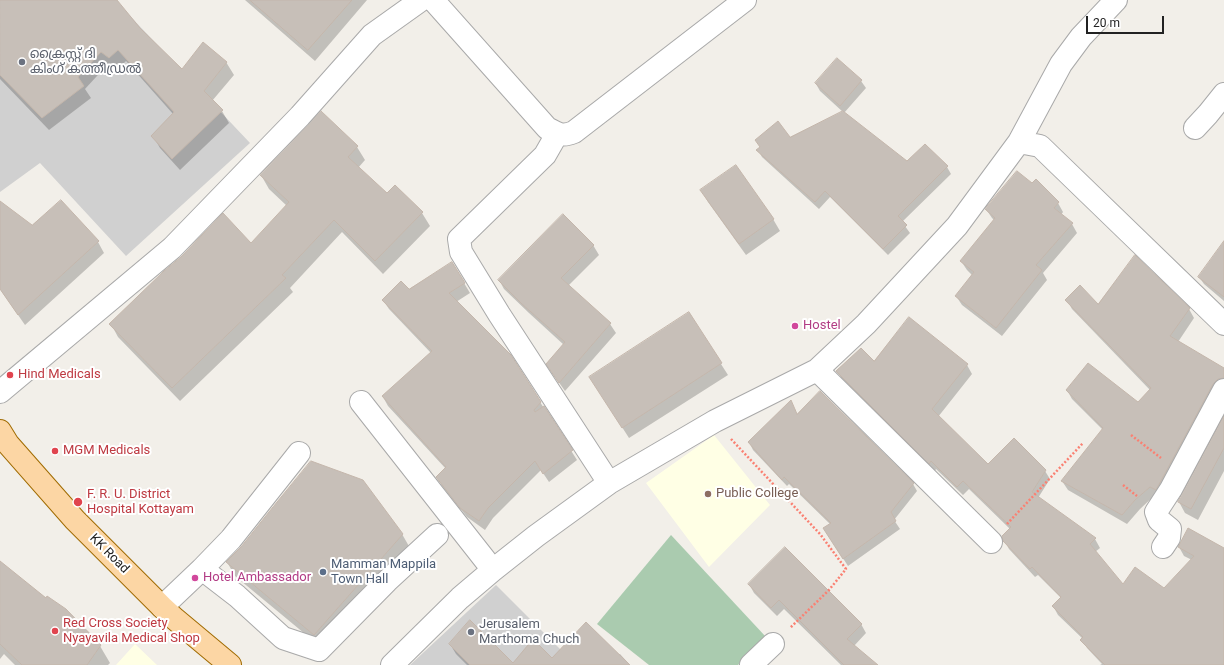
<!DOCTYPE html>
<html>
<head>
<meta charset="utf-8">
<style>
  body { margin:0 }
  #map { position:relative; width:1224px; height:665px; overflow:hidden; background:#f2efe9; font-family:Roboto,sans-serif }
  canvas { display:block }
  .scale { position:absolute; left:1086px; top:16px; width:78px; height:18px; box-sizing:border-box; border:2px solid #222; border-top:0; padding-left:5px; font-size:12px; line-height:14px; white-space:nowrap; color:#222; -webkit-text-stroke:3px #fff; paint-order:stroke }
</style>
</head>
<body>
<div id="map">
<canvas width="1224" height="665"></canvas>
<div class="scale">20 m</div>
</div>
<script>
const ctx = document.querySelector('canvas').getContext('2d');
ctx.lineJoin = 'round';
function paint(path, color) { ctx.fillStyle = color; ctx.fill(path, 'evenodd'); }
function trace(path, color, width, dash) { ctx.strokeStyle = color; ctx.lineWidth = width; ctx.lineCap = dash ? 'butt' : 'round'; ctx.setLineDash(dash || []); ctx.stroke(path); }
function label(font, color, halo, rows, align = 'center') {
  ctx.font = font + ' Roboto,"Noto Sans Malayalam",sans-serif'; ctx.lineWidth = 4; ctx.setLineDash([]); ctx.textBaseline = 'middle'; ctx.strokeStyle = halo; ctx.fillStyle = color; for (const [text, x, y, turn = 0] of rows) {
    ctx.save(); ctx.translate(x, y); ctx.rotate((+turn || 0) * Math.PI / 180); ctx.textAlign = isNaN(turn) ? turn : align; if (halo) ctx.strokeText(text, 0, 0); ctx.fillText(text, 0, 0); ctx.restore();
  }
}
paint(new Path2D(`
  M714,435L770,505L709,567L646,483Z
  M135,644L157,665H116Z`), '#ffffe5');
paint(new Path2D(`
  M0,0H115L250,143L126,256L40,163L0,192Z
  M496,585L576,665H410Z`), '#d0d0d0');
paint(new Path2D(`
  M671,535L766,637L738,665H649L597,624Z`), '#aacbaf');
paint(new Path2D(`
  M0,0H116L140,29L182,70L226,62L234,75L212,101L222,111L229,123L180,170L160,148L153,136L173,114L126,61L117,70L108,64L85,89L91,98L49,130L0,79Z
  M245,0H367L315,61Z
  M837,59L861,81L866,88L844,113L908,163L947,167L951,174L902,222L910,233L888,255L830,197L819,209L762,157L758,150L790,138L843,112L820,91L816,84Z
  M321,113L357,147L365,160L358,168L387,195L395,186L422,213L430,226L383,274L342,232L290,288L293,292L180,401L118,337L111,324L251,244L287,206L269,189L261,175Z
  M735,166L773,219L780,231L746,255L708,202L701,190Z
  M0,203L32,226L98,242L104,253L25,325L0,289Z
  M1058,203L1063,212L1061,215L1072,224L1077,233L1043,273L1047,280L1002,336L962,305L956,296L972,275L967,270L961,261L994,220L992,218L986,209Z
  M1224,242V301L1204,284L1199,277Z
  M593,245L599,255L568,286L610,324L616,333L565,391L553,374L564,345L529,313L504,289L499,280Z
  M452,263L470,293L456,302L540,402L577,460L549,482L541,470L493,518L485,530L467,517L443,487L437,477L446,469L388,406L383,397L431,353L389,309L383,300L408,290Z
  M1067,300L1098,305L1189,309L1194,318L1178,342L1223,375L1155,495L1140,509L1127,524L1068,490L1062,481L1103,430L1072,399L1067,390L1138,404L1150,390L1072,309Z
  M689,314L728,375L629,438L597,388Z
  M909,318L967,365L972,374L938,417L988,465L1045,471L1050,479L1038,498L1095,539L1100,548L1095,552L1123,585L1165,589L1192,560L1184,556L1179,547L1224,549V665H1100L1102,664L1087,648L1082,640L1083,639L1058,615L1053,606L1061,598L1038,575L1035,577L1009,549L1004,540L1010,529L969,489L963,495L936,469L935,471L842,380L838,371L874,363Z
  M795,409L797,415L913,484L917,491L894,520L900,529L848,566L824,529L830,524L789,484L787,486L753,450L749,442Z
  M1224,418V471L1198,520L1185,513L1179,502Z
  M402,534L410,548L322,648L235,576L227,562Z
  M0,563L46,600L100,646L110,663L108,665H15L4,654L0,659Z
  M749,584L861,624L866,633L854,646L877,665H841L784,609L777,616L754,593Z
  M450,644L513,664L552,659L618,655L620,654L630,665H467L456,654Z`), '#0003');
const building = new Path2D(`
  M0,0H117L140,28L182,69L203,42L227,62L204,91L223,110L172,159L151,136L174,112L118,50L109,58L101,52L78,77L84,86L42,118L0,75Z
  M250,0H352L308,50Z
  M837,58L862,80L840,106L815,83Z
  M321,111L358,146L348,157L387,193L395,185L423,212L375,261L334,220L282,275L286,278L172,388L109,324L164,271L181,257L223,213L251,243L289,202L260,175Z
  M843,111L907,161L925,144L948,166L898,216L907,225L883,249L825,191L815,202L756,150L760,147L755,140L778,121L790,137Z
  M736,165L774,219L739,244L700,190Z
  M1017,171L1032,183L1036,179L1059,202L1054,208L1073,223L1036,265L1042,270L996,328L955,296L974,272L960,261L995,218L985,209Z
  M61,200L99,241L18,315L0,289V201L32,225Z
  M563,214L594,245L561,278L611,323L559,383L546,364L565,342L522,304L498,280Z
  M1224,241V297L1198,277Z
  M1135,255L1190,308L1170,336L1224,368V378L1218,379L1213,384L1156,490L1150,487L1135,500L1122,515L1061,481L1103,428L1066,390L1088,363L1138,402L1151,388L1065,300L1080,285L1098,304Z
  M452,262L465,283L449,293L511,355L541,402L534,410L535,412L544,406L573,450L543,474L535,461L488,508L479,521L460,508L436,477L446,467L382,396L432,351L382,300L401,281L409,289Z
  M689,312L722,363L622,428L589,377Z
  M909,317L968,364L932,409L988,464L1014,438L1046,470L1032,492L1096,538L1090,544L1123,584L1135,567L1164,588L1194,556L1178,547L1188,528L1224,548V665H1105L1080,640L1083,637L1052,606L1061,597L1032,567L1030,569L1003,541L1002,536L1011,527L963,481L957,487L931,461L929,464L836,371L861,348L874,361Z
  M820,391L914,483L891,512L896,521L843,559L823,528L831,523L784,477L782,480L748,442L791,400L797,414Z
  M1224,416V448L1191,509L1178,502Z
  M311,461L363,480L403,534L314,635L226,562L241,547L273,507Z
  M785,547L862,624L847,639L878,665H844L779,600L771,608L748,584Z
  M0,561L46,598L47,596L66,609L101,645L87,665H22L0,644Z
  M470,620L513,663L533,639L552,658L586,622L630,665H470L449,644Z`);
paint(building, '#c7bfb8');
trace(building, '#c4b6ab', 1);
const minor = new Path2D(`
  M433,0L547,128C558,134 562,137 574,132L745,0
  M1195,128L1208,114L1224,94
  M557,134L545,155L459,239L461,252L499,314L609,483
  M1019,142L1040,146L1224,324
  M817,370L991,542
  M0,392L172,248L300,116L372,35L421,0
  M361,402L493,570
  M1163,547L1169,538L1170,529L1159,520L1156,512L1171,489L1224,390
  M202,569L231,539L299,453
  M162,607L202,569L237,596L283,638L319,650L387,581L437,535
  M392,665L460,598L493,570L536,536L609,483L715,421L817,370L866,324L957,226L1019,142L1061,64L1081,37L1116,0
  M751,665L773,644`);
const major = new Path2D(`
  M0,431L8,444L75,520L162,607L175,619L230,665`);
trace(minor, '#a9a9a9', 24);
trace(major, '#a06b00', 24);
trace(new Path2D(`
  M1131,435L1161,458
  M731,439L820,534L846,569L829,590L790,628
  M1123,485L1137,496
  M1007,524L1083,443`), '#fa8072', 2.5, [2, 2]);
trace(minor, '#fff', 22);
trace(major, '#fcd6a4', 22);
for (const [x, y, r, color] of [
  [22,62,4,"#6b7280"],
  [795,326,4,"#d1479c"],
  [10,375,4,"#e0444e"],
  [55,451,4,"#e0444e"],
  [708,494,4,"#8d6e63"],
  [78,502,5,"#e0444e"],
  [323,572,4,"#5c6f8a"],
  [195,578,4,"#d1479c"],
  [55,631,4,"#e0444e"],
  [471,632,4,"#6b7280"]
]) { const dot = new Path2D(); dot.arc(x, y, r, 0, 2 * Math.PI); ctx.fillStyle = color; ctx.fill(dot); trace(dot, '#fff', 1.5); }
label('13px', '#5b616d', '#fff', [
  ["ക്രൈസ്റ്റ് ദി",30,55],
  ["കിംഗ് കത്തീഡ്രൽ",30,70],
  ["Jerusalem",479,625],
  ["Marthoma Chuch",479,640]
], 'left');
label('13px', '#b23c85', '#fff', [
  ["Hostel",803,326],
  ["Hotel Ambassador",203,578]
], 'left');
label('13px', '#be3a42', '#fff', [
  ["Hind Medicals",18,375],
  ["MGM Medicals",63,451],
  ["F. R. U. District",87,495],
  ["Hospital Kottayam",87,510],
  ["Red Cross Society",63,624],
  ["Nyayavila Medical Shop",63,639]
], 'left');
label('13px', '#785e54', '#fff', [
  ["Public College",716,494]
], 'left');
label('13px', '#222', '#fff', [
  ["KK Road",109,554,45]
]);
label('13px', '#4e5e75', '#fff', [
  ["Mamman Mappila",331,565],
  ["Town Hall",331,580]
], 'left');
</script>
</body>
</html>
